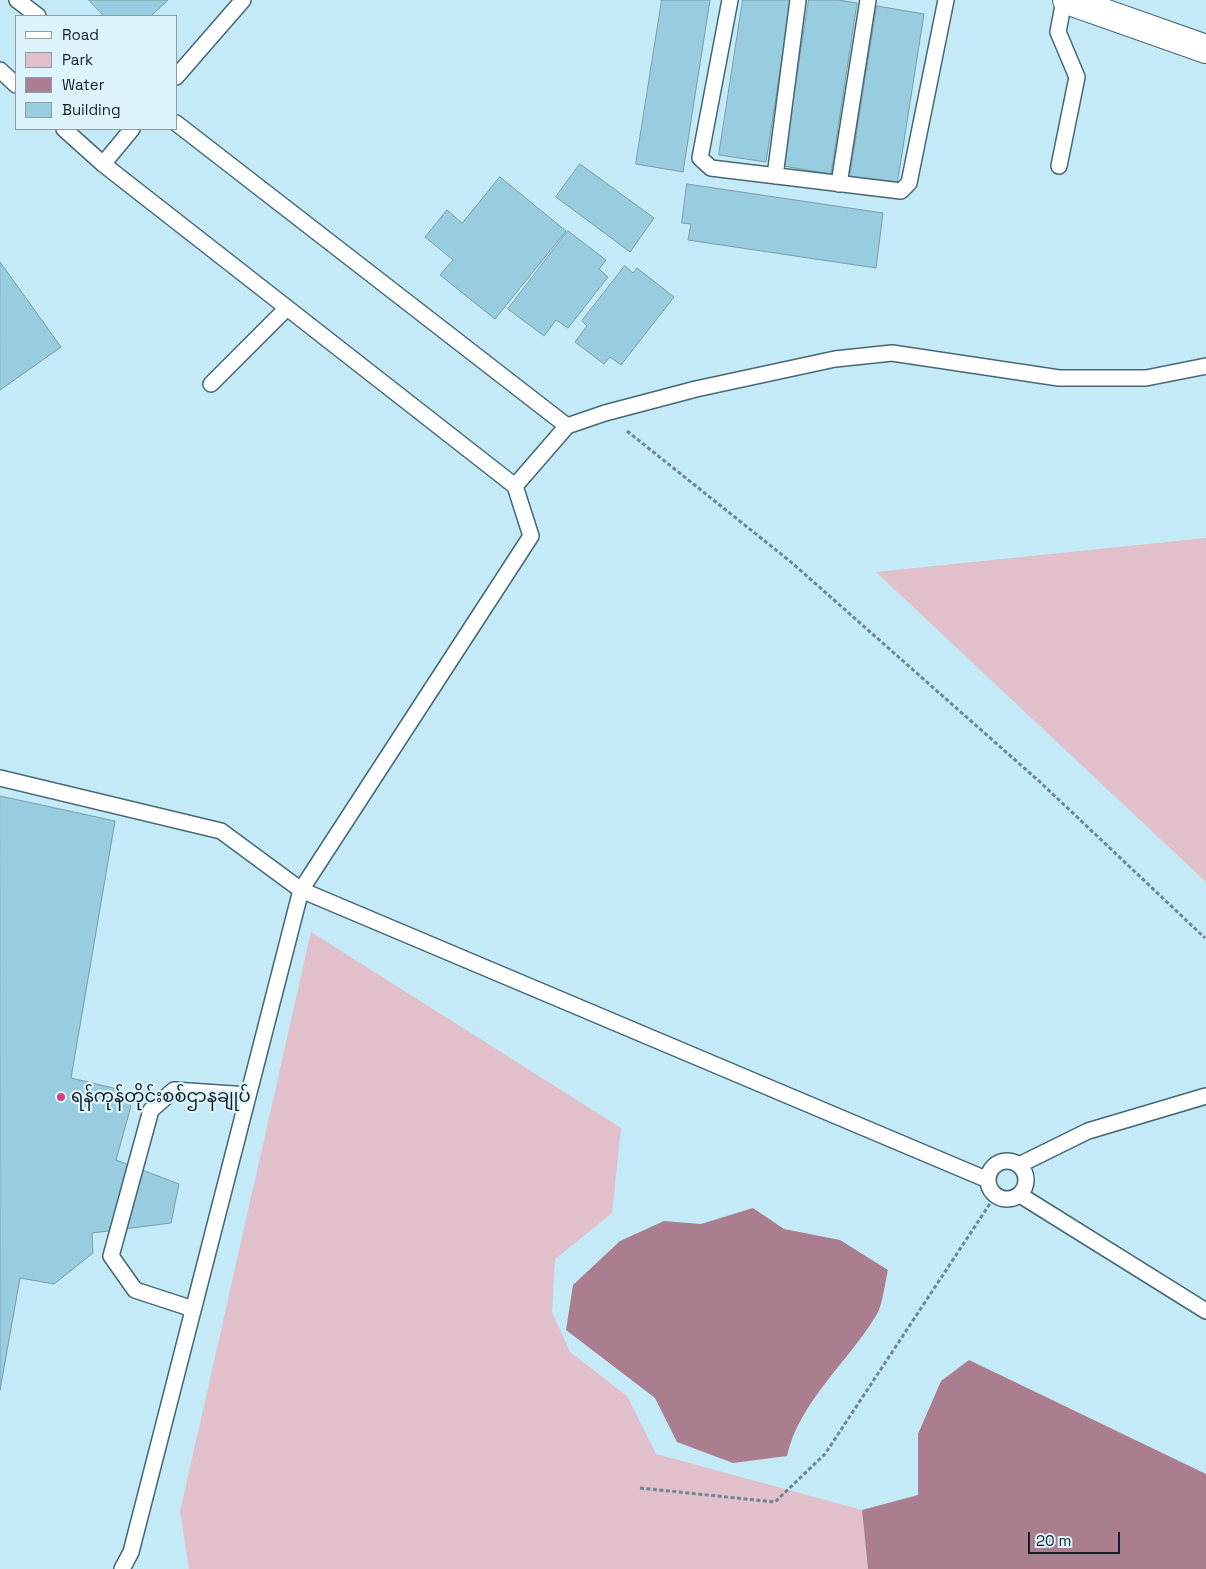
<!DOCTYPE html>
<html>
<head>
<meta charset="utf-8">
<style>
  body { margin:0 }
  #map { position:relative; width:1206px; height:1569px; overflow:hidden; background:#c4e9f7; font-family:"Space Grotesk",sans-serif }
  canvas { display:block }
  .legend { position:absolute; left:15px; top:15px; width:162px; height:115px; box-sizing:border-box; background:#ddf4fc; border:1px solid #8c9fa6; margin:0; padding:6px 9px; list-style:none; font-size:15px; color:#122025 }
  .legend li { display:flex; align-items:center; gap:10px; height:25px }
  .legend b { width:25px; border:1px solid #8c9fa6 }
  .scale { position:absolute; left:1028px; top:1532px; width:92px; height:22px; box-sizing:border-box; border:2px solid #122025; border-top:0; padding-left:6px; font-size:15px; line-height:18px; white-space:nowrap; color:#122025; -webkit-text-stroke:4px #ddf4fc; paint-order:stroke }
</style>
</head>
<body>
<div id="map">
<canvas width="1206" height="1569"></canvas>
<ul class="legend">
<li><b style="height:6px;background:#fff"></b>Road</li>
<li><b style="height:14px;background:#e1bfcb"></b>Park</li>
<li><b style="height:14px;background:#ab7e8f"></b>Water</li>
<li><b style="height:14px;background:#98ccdf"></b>Building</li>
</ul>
<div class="scale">20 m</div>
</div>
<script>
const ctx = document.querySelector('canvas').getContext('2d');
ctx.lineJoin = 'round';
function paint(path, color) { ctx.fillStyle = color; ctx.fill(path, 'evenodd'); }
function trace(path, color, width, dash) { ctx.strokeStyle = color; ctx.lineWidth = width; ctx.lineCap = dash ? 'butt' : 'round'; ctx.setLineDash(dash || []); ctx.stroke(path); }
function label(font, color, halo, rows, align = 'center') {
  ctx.font = font + ' "Space Grotesk","Noto Sans Myanmar",sans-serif'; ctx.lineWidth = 4.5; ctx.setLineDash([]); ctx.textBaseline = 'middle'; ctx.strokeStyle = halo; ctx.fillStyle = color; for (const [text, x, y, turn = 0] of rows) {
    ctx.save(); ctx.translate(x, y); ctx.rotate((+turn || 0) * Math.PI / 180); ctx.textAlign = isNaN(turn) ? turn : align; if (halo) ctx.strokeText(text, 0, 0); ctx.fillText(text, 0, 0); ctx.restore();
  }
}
paint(new Path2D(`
  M1206,538V882L876,572Z
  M311,932L621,1128L612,1213L555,1259L552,1312L570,1352L627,1396L656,1454L862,1510L868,1569H189L180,1512Z`), '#e1bfcb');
paint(new Path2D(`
  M753,1208L784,1229L840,1240L888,1270C885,1282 883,1303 877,1314C849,1361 799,1402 787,1456L733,1463L677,1442L655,1398L566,1330L573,1285L620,1241L664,1221L701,1224Z
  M969,1360L1206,1474V1569H868L862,1510L918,1495V1434L941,1381Z`), '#ab7e8f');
const building = new Path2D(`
  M89,0H168L151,16H104Z
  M662,0H710L683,172L636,164Z
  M743,0H791L766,162L719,155Z
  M809,0H838L857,3L831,174L783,166Z
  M877,6L924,14L897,185L850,177Z
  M580,164L654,218L630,252L556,197Z
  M500,177L566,231L495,319L440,275L453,260L425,237L447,210L462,223Z
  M687,184L883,213L876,268L688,240L691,224L682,223Z
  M568,231L606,260L599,269L608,277L568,328L556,320L544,336L508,309Z
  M0,262L61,347L0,390Z
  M625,266L633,273L637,268L674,297L621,365L610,357L604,364L575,342L587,326L582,321Z
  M0,796L115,821L71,1078L113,1088L131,1106L116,1160L179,1184L171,1223L92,1233L93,1253L54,1284L20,1278L0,1390Z`);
paint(building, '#98ccdf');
trace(building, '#799ca9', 1);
const lane = new Path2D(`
  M17,0L38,16
  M730,0L700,158L711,168L901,191L909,183L946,0
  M0,70L16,85
  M176,77L243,0
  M176,123L567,426
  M64,129L103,164L515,486L531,536L301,890L131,1552L122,1569
  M103,164L132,129
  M1059,166L1077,77L1058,32L1064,0
  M775,176L798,0
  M839,184L868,0
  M211,384L287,308
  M515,486L567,426L605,413L696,389L835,359L892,353L1059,378H1146L1206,366
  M0,778L221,831L301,890L988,1180
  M988 1180a19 19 0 1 1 38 0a19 19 0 1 1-38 0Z
  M1019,1165L1088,1131L1206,1096
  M1020,1195L1206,1311
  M193,1309L135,1290L111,1256L151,1110L174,1090L248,1095`);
const street = new Path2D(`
  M1067,0L1206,49`);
trace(lane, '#466874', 18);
trace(street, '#466874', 30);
trace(new Path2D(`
  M627,431L791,562L1040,782L1205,938
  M640,1488L775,1502L825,1454L991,1202`), '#6e8791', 3, [4, 2.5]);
trace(lane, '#fff', 15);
trace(street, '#fff', 28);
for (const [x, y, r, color] of [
  [61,1097,5,"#cc4586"]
]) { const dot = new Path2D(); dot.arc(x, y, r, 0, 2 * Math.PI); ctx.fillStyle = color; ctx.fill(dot); trace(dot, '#ddf4fc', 2); }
label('18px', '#122025', '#ddf4fc', [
  ["ရန်ကုန်တိုင်းစစ်ဌာနချုပ်",71,1097]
], 'left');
</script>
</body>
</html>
